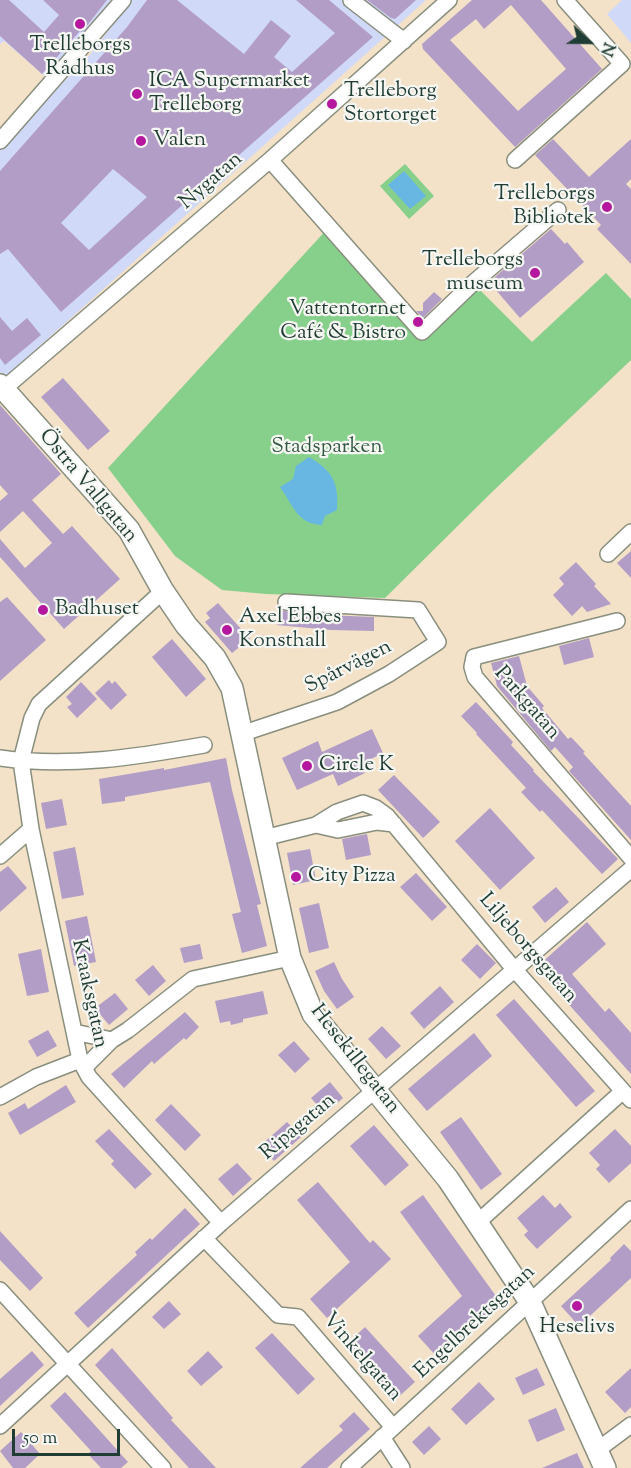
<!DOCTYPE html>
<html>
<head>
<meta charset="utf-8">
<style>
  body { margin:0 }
  #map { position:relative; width:631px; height:1468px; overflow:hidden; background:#f3e1c8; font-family:"Sorts Mill Goudy",serif }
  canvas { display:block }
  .north { position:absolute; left:559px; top:12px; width:60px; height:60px; -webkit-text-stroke:4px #f6f6f2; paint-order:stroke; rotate:112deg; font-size:16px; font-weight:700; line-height:24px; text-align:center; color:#1f3d34 }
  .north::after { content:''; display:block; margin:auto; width:21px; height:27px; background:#1f3d34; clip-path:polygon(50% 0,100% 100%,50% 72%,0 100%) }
  .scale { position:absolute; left:12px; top:1429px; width:108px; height:27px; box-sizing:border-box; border:3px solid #1f3d34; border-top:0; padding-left:8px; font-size:18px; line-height:21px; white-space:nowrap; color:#1f3d34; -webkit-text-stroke:4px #f6f6f2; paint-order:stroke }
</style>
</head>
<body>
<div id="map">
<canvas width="631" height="1468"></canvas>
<div class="north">N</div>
<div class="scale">50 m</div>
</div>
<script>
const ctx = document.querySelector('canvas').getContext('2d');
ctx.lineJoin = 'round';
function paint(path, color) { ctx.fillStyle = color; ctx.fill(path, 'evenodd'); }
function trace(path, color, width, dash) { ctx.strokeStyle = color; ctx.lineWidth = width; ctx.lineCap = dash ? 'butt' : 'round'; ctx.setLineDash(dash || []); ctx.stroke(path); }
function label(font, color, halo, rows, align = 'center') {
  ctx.font = font + ' "Sorts Mill Goudy",serif'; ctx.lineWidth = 4.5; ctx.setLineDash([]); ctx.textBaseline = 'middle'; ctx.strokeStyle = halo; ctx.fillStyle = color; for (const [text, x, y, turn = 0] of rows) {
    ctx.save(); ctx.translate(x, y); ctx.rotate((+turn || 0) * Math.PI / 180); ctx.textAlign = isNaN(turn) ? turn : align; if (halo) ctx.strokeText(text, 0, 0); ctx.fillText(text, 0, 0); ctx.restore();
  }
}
paint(new Path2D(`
  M0,0H112L76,47L46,77L4,41L0,44Z
  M132,0H426L4,378L0,372V147L88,57Z
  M622,0H631V43L607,14Z`), '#d1d9f9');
paint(new Path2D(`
  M405,164L434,196L409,219L380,186Z
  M329,227L422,332L473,283L532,342L606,273L631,299V360L490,494L385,598L266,594L222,590L175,556L108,468Z`), '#87d08c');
paint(new Path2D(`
  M404,171L426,196L410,209L388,185Z
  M309,457C332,471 339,481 337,510L325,516L322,525C297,524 293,505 280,487L293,479L296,466Z`), '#67b7e2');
paint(new Path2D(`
  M0,0H9L44,32L59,15L43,0H107L82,32L80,31L42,74L0,36Z
  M147,0H177L244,54L271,20L291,36L274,57L292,72L335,33L296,0H329L373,37L61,312L8,249L0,254V171L127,27ZM113,169L147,197L89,250L61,223Z
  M367,0H416L395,19L391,18Z
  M472,0H541L602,69L515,147L423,49L422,44ZM511,5L566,69L518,111L450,40L476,19L484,29Z
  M553,139L589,177L631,139V179L626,184L631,189V264L597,229L601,225L535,155Z
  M551,229L565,244L567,242L584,262L520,318L489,282Z
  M434,292L442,299L423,318L416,311H423V303Z
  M0,317L12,331L27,318L41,335L5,365L0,358Z
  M63,378L110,431L88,450L41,397Z
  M0,405L61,474L32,500L63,534L72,526L120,579L64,629L0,557V539L25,568L52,543L23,511L0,532V501L8,494L0,485Z
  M631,551V578L617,563Z
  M576,562L596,584L594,586L611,604L587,612L582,606L572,616L553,595L564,584L559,578Z
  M7,597L46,640L0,681V602Z
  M218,603L250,639L232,653L205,622L210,618L206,613Z
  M278,610L299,613V614L374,617V631L331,630L277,625Z
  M589,638L594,657L564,665L559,646Z
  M172,639L206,679L186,697L152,657Z
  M519,656L527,686L544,706L542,708L568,739L571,737L585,752L583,753L631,806V840L569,771L573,767L555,747L551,751L497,686L491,663Z
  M109,680L112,684L115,681L127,695L111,710L95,693Z
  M81,682L97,699L77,718L67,707L72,704L66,697Z
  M476,702L513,742L511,745L534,770L533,771L618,859L602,874L542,810L540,812L521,792L526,788L476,734L477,733L461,716Z
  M372,729L383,753L361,764L365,773L338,786L333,774L297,790L282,758L318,741L322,752Z
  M226,758L232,790L261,904L257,905L267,946L242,953L232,914L241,912L210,782L125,797V801L102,804L99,779L164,768V770Z
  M394,775L440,822L423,838L378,790Z
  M62,799L67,825L46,829L41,803Z
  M490,808L535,858L500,890L455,841Z
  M367,834L371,855L346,860L342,839Z
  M75,847L84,895L62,899L53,852Z
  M310,849L316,880L293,885L287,853Z
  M8,866L27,888L0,912V872Z
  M416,873L447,907L432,921L400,887Z
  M556,887L569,902L545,923L532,907Z
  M319,903L329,948L309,953L299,908Z
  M87,916L96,962L74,966L65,921Z
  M587,922L606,944L572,974L605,1012L609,1008L631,1033V1074L539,971V965Z
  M200,944L203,959L184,963L180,948Z
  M477,944L496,963L480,979L461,960Z
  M41,949L49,992L27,996L18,954Z
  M334,962L342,979L354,997L337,1009L324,991L315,971Z
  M153,965L166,981L149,996L135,980Z
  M440,986L454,1002L424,1029L410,1013Z
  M263,991L268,1014L243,1019V1022L231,1025L230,1021L220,1023L215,1001Z
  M115,993L128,1009L109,1025L95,1008Z
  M514,999L595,1091L576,1107L496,1015Z
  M185,1012L199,1027L186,1040L184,1038L154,1064L152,1061L124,1088L111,1074Z
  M382,1026L401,1046L386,1059L368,1039Z
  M48,1030L57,1046L37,1057L28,1041Z
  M474,1033L492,1056L427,1111L408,1089Z
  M294,1041L310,1059L295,1073L278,1055Z
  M330,1082L343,1098L325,1114L311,1098Z
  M66,1085L76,1102L20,1135L8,1113L25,1103L28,1109Z
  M171,1104L201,1135L185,1151L155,1120Z
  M461,1117L502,1174L481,1190L440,1132Z
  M287,1122L301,1137L274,1161L260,1146Z
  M374,1125L409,1165L385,1186L350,1146Z
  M109,1129L152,1174L135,1189L111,1164L114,1161L95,1141Z
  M615,1129L631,1146V1163L609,1183L596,1169L600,1165L589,1153Z
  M237,1163L252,1179L233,1196L218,1179Z
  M318,1182L370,1243L373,1240L391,1259L327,1318L310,1299L350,1262L297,1200Z
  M423,1195L501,1303L482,1320L481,1318L437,1357L418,1336L462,1296L400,1212Z
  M543,1195L555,1208L560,1203L572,1217L537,1249L524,1235L528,1231L517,1218Z
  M185,1208L200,1224L88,1328L74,1313L137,1255L135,1252L150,1238L152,1240Z
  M0,1231L43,1278L30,1291L0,1260Z
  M624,1244L631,1251V1278L579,1326L561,1306L611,1260L610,1258Z
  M169,1301L181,1314L164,1329L152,1317Z
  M365,1327L415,1382L395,1400L345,1346Z
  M272,1333L315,1379L298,1395L255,1348Z
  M112,1348L173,1418L171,1420L216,1468H189L95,1365Z
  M32,1351L44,1365L0,1406V1379Z
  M208,1351L223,1367L201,1386L187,1371Z
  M537,1368L545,1385L523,1395L515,1378Z
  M631,1368V1407L625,1413L605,1392Z
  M479,1382L495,1399L466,1425L451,1409Z
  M65,1392L128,1462L121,1468H101L88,1454L91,1451L50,1406Z
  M556,1408L565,1430L537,1442L528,1420Z
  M354,1412L370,1429L327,1468H300L343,1430L339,1426Z
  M429,1426L441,1439L424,1455L412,1442Z
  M21,1432L40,1454L25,1468H13L0,1451Z
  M577,1453L584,1468H542Z`), '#b29dc6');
const street = new Path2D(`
  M351,0L404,41
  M0,141L123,0
  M270,160L422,332L473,283L558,210
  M515,160L622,64L565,0
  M0,392L270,160L449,0
  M608,554L631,532
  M163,591L39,704L32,718L21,761L31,829L80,1060L89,1077L221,1223
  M617,621L474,657L472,667L475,677L631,858
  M241,734L337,702L389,674L438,642L418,610L286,602
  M0,758C68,768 136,757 204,745
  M316,825L338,830L377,822L394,824
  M264,838L316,825L337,812L363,803L376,808L387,816L514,969L631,1100
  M0,856L31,829
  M74,1032L112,1040
  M84,1068L112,1040L128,1030L193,979L290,958
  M0,1097L36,1077L80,1060
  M477,1223L623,1091
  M204,1238L278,1315L298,1317L393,1427
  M0,1290L163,1468
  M0,1426L221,1223L631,869
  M382,1437L402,1468
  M596,1451L631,1425
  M349,1468L631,1209`);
const secondary = new Path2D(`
  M0,385L129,530L163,591L186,625L215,658L232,688L290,958L313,1014L448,1179L530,1302L605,1468`);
trace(street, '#898f7e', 18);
trace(secondary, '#898f7e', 24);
trace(street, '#fff', 15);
trace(secondary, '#fff', 21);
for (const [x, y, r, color] of [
  [80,24,6,"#b5179e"],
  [137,94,6,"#b5179e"],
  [332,104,6,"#b5179e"],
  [141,141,6,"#b5179e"],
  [607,207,6,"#b5179e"],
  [535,273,6,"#b5179e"],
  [418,322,6,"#b5179e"],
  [43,610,6,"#b5179e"],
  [227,630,6,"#b5179e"],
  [307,766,6,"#b5179e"],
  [296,877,6,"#b5179e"],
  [577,1306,6,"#b5179e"]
]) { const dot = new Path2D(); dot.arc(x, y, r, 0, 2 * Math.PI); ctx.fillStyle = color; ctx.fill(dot); trace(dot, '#f6f6f2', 2); }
label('21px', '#1f3d34', '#f6f6f2', [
  ["Trelleborgs",80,46,"center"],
  ["Rådhus",80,70,"center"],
  ["ICA Supermarket",149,82],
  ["Trelleborg",149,106],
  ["Trelleborg",344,92],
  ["Stortorget",344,116],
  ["Valen",153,141],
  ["Trelleborgs",595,195,"right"],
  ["Bibliotek",595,219,"right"],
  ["Trelleborgs",523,261,"right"],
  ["museum",523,285,"right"],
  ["Vattentornet",406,310,"right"],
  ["Café & Bistro",406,334,"right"],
  ["Badhuset",55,610],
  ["Axel Ebbes",239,618],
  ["Konsthall",239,642],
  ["Circle K",319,766],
  ["City Pizza",308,877],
  ["Heselivs",577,1328,"center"]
], 'left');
label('21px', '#1f3d34', '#f6f6f2', [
  ["Nygatan",212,182,-41],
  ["Östra Vallgatan",87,487,50],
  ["Spårvägen",349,668,-27],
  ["Parkgatan",526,704,49],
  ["Liljeborgsgatan",527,949,49],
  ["Kraaksgatan",88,994,78],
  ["Hesekillegatan",354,1060,52],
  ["Ripagatan",299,1128,-40],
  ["Engelbrektsgatan",476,1323,-43],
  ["Vinkelgatan",361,1358,49]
]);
label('21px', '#345a46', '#f6f6f2', [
  ["Stadsparken",327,448]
]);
</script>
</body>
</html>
